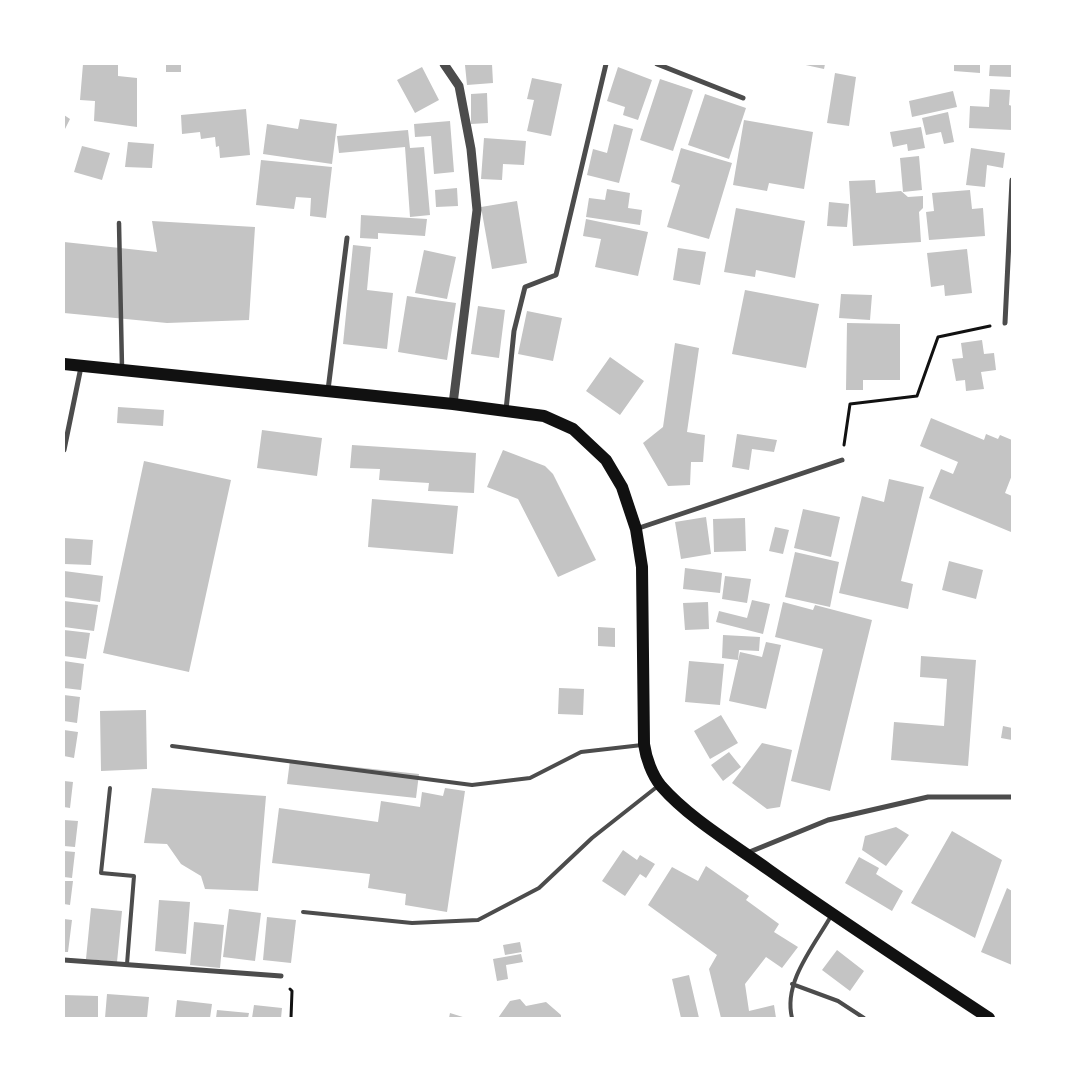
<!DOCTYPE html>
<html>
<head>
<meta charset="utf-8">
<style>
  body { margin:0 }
  #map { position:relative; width:1076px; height:1082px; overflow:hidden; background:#fff; font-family:"Golos Text",sans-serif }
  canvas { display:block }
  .frame { position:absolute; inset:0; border:65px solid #fff; pointer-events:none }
</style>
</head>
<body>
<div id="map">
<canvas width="1076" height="1082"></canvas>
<div class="frame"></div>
</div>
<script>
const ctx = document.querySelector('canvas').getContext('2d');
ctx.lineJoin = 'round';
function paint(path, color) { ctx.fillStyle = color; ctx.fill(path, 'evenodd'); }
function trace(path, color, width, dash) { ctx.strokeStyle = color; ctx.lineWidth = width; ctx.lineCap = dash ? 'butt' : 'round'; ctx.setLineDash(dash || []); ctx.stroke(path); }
paint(new Path2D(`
  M83,64H118V76L137,78V127L94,121L95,101L80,100Z
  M166,64H181V72H166Z
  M480,64H492L493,83L467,85L465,65Z
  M801,64H825L824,69Z
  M954,64H980V73L954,71Z
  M990,64H1012V77L989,76Z
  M422,67L439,100L415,113L397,80Z
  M618,67L652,80L638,120L623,115L625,107L607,101Z
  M835,73L856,77L849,126L827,123Z
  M532,78L562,84L551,136L527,131L534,100L527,99Z
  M660,79L693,90L673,151L640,140Z
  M990,89L1010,90L1009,105L1012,106V130L969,128L970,106L989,107Z
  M953,91L957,107L912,117L909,101Z
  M487,93L488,123L471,124V94Z
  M705,94L746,108L729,159L688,145Z
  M246,109L250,155L220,158L219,146L216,147L215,137L201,139L200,132L182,134L181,115Z
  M948,112L954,142L944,144L941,132L926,135L922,118Z
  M64,115L70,119L64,131Z
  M300,119L337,124L332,164L263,154L267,124L298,129Z
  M744,120L813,132L804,189L769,183L767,191L733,185Z
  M450,121L454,172L434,174L431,136L415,137L414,124Z
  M614,124L633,129L619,183L587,175L593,149L607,153Z
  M921,127L925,148L908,151L907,144L893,147L890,132Z
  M408,130L410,148L424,147L430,215L410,217L405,147L339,153L337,136Z
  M484,138L526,141L524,165L503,164L502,180L481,179Z
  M128,142L154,144L152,168L125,167Z
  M82,146L110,153L102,180L74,172Z
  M681,148L732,163L709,239L667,227L680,185L671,182Z
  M971,148L1005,153L1003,168L987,165L985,187L966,185Z
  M919,156L922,190L903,192L900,158Z
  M261,160L332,167L326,218L310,216L311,198L296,197L294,209L256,205Z
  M875,180L876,193L901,191L908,197L923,196V208L919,212L921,242L853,246L849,181Z
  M457,188L458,206L436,207L435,190Z
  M607,189L630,193L628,208L642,210L640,225L586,217L589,198L605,200Z
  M970,190L972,209L983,208L985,236L929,240L926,212L934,211L932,193Z
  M517,201L527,263L492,269L481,207Z
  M829,202L849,204L847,227L827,226Z
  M736,208L805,221L795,278L756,270L755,277L724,272Z
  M361,215L427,219L425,236L378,233V239L360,238Z
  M586,219L648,232L638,276L595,267L601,239L583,236Z
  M152,221L255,227L249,320L167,323L64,313V242L157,252Z
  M353,245L371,247L367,290L393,293L387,349L343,344Z
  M678,248L706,252L700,285L673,280Z
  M967,249L972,293L945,296L944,285L931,287L927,253Z
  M424,250L456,257L447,299L415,293Z
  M745,290L819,304L806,368L732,354Z
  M841,294L872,295L870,320L839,318Z
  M407,296L456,303L447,360L398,352Z
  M478,306L505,310L499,358L471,354Z
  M527,311L562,318L553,361L518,354Z
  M847,323L900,324V380H863V390H846Z
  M982,340L984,354L994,353L996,370L981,372L984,389L966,391L965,380L956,381L952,359L963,358L961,343Z
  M675,343L699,348L687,432L705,435L703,462H691L690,485L668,486L643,443L663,427Z
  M610,357L644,381L620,415L586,391Z
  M118,407L164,410L163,426L117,423Z
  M931,418L984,440L986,434L998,439L1000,435L1012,440V475L1005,493L1012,496L1011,532L929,498L941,469L953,474L958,462L920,446Z
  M262,430L322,438L317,476L257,468Z
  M737,434L777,440L774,452L752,449L749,470L732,467Z
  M352,445L476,453L474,493L428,491L429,483L379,480L380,469L350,468Z
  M503,450L545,466L553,474L596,560L558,577L518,499L487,487Z
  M144,461L231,480L189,672L103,653Z
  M889,479L924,487L901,581L913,584L908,609L839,593L862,496L884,502Z
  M372,499L458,506L453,554L368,547Z
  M803,509L840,517L831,557L794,548Z
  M706,517L711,554L681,559L675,522Z
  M745,518L746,551L714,552L713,519Z
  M775,527L789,530L783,554L769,551Z
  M64,538L93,540L91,565L64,564Z
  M795,552L839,562L830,607L785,597Z
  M949,561L983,570L976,599L942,590Z
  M685,568L722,573L720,593L683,589Z
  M64,571L103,576L100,602L64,597Z
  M725,576L751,579L747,603L722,599Z
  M752,600L770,604L763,634L716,622L719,611L747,618Z
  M64,601L98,605L94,631L64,627Z
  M708,602L709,629L685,630L683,603Z
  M783,602L813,610L815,605L872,620L830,791L791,781L823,649L775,637Z
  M598,627L615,628V647L598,646Z
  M64,630L90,633L86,659L64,656Z
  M723,635L760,637L759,651L739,650L738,660L722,658Z
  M766,642L781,645L766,709L729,701L740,652L762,657Z
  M921,656L976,660L968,766L891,760L894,722L944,726L947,679L920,677Z
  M64,661L84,664L81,690L64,688Z
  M689,661L724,664L720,705L685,702Z
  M559,688L584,689L583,715L558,714Z
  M64,695L80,697L77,723L64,721Z
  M146,710L147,769L101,771L100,711Z
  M721,715L738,743L710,759L694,731Z
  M1003,726L1012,728V740L1001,738Z
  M64,730L78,732L74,758L64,756Z
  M762,743L792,750L780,807L767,809L732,783Z
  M729,752L741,767L723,781L711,765Z
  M290,760L419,774L416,798L287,784Z
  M64,781L73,782L70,808L64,807Z
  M152,788L266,796L258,891L205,889L201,876L181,864L167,844L144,843Z
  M445,788L465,791L447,912L405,905L406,894L368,888L370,874L272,863L279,808L378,822L381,801L420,807L422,792L443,796Z
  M64,820L78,821L75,847L64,846Z
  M896,827L909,835L886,866L862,850L865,836Z
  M952,831L1002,860L975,938L911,903Z
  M623,850L637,860L640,855L655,864L646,878L640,874L625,896L602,881Z
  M64,851L75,852L72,878L64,877Z
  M859,857L879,868L876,874L903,891L892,911L845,883Z
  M706,866L749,896L746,900L779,924L774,932L798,947L782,968L766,957L745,984L749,1011L774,1005L776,1018H721L709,969L717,955L648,905L672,867L698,881Z
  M64,881H73L70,905L64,904Z
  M1007,888L1012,891V965L981,952Z
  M159,900L190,902L186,954L155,951Z
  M91,908L122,911L117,962L86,959Z
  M229,909L261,913L255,961L223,957Z
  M267,917L296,920L291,963L263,960Z
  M64,919L72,920L68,952H64Z
  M194,922L224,925L220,968L190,965Z
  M520,942L522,952L505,955L503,945Z
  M837,950L864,971L850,991L822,970Z
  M521,954L523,962L506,965L508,979L497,981L493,959Z
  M689,975L699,1018H681L672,979Z
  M107,994L149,997L147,1018H105Z
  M64,995L98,996V1018H64Z
  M520,999L526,1006L546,1002L561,1015V1018H498L510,1001Z
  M177,1000L212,1004L210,1018H175Z
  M254,1005L282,1008L281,1018H252Z
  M217,1010L249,1013L248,1018H216Z
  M450,1013L466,1018H449Z`), '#c4c4c4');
trace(new Path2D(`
  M844,445L850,404L917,396L938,337L990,326
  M290,989L292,991L291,1018`), '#111', 3);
trace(new Path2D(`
  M172,746L472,785L530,778L581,752L642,745
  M110,788L101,873L134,876L127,964
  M303,912L412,923L478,920L539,888L592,838L658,786
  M792,984L838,1001L864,1018
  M792,1018C783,982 814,946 831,916`), '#4c4c4c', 4);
trace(new Path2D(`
  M119,223L122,368`), '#4c4c4c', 4.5);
trace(new Path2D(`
  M657,64L743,98
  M1005,323L1012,180
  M328,390L347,238
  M506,410L514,331L525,287L556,275L606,64
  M64,450L81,367
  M636,529L842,460
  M747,853L828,820L928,797H1012
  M64,960L281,976`), '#4c4c4c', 5);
trace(new Path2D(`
  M444,64L459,86L471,149L477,210L453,404`), '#4c4c4c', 9);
trace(new Path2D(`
  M64,364L453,404L544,416L573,429L606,460L622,487L636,529L642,567L644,744C646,758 652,775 661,786C690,819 733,844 769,870C841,921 915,969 989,1018`), '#111', 12);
</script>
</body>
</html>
